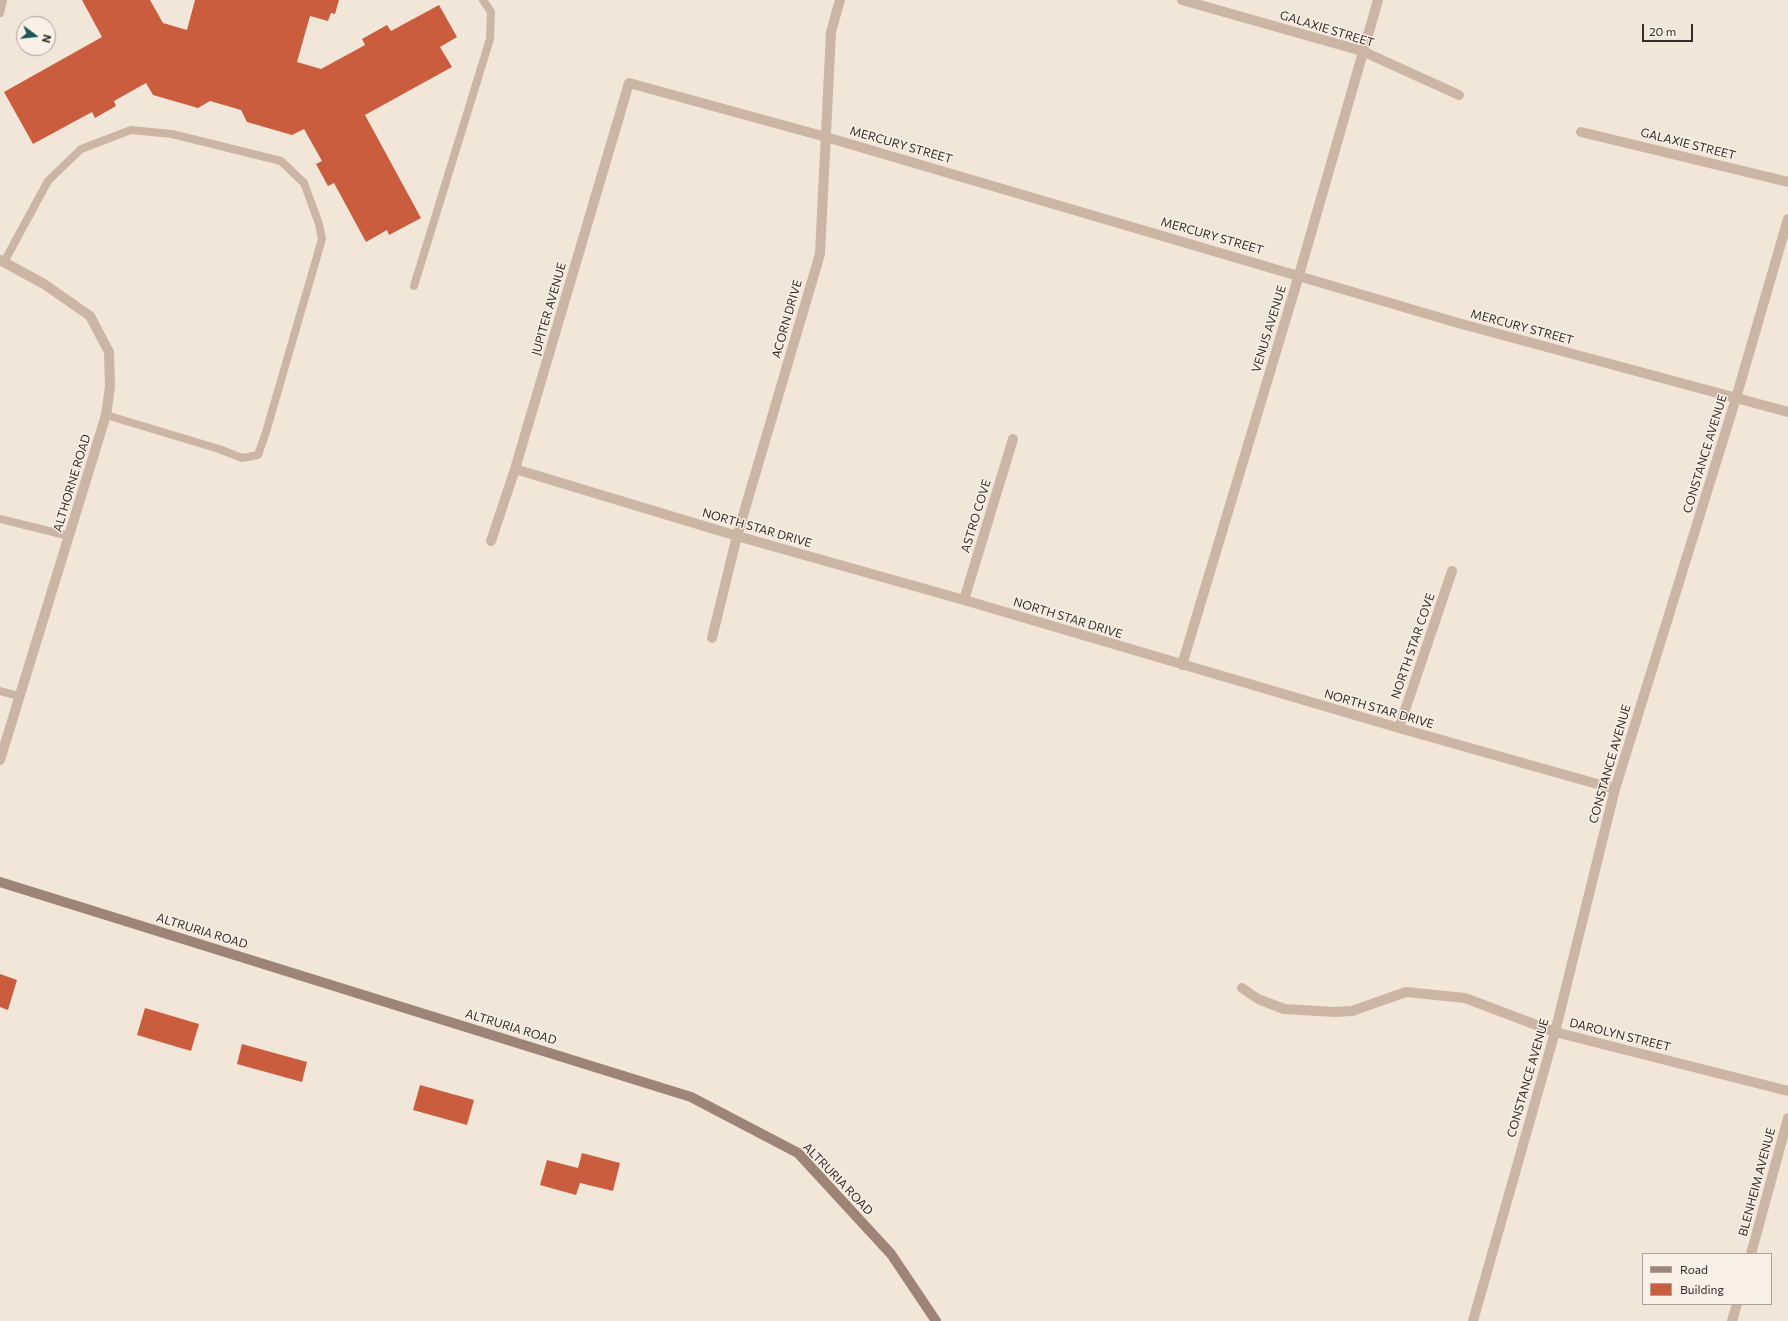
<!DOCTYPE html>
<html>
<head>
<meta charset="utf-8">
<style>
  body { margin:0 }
  #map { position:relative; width:1788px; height:1321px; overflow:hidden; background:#f2e6d9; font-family:Commissioner,sans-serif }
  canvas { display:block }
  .legend { position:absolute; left:1642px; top:1253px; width:130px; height:52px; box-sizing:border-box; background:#faf0e6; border:1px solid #aca199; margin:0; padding:5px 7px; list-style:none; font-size:12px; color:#362b26 }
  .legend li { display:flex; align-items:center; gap:8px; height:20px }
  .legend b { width:20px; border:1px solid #aca199 }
  .north { position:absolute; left:16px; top:16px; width:40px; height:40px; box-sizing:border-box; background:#faf0e6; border:1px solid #aca199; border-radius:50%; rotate:105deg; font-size:11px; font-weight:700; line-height:16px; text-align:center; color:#362b26 }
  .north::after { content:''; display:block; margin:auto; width:14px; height:18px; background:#1a5759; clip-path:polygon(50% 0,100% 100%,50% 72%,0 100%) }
  .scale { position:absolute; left:1642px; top:24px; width:51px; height:18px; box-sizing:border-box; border:2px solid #362b26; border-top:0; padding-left:5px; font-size:12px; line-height:14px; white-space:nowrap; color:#362b26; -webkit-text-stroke:3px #faf0e6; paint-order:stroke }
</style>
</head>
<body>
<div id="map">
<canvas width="1788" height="1321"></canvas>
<ul class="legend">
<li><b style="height:5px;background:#9e8476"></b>Road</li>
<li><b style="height:11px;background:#cb5d3f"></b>Building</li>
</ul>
<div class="north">N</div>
<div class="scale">20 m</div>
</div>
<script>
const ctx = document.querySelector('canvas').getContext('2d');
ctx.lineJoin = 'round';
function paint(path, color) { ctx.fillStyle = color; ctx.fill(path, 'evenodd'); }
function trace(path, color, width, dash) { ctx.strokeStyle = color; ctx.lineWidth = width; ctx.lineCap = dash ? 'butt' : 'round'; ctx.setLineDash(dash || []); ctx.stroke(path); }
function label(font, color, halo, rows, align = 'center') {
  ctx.font = font + ' Commissioner,sans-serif'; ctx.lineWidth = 3; ctx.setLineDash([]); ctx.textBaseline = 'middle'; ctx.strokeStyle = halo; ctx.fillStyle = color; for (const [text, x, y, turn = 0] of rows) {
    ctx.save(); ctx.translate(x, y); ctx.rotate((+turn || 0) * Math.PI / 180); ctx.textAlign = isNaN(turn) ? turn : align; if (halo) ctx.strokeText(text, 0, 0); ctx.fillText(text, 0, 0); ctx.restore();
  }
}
paint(new Path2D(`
  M82,0H150L163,23L187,30L195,0H339L335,14L331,13L328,21L310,16L297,62L321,69L365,45L362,39L387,25L391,31L439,5L457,37L440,47L452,67L365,115L421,218L389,235L387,230L366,242L334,183L328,186L316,164L322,161L304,129L292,135L247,122L241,110L210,101L198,108L153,95L146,83L114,101L116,106L95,118L92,112L33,144L4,92L102,37Z
  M0,974L17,980L8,1010L0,1007Z
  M145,1008L199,1024L191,1051L137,1035Z
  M242,1044L307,1062L302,1082L237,1064Z
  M420,1085L474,1100L467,1125L413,1110Z
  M582,1153L620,1163L613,1191L580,1183L576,1195L540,1185L547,1160L578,1168Z`), '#cb5d3f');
trace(new Path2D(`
  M0,13L3,0
  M4,262L48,181L81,149L131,130L172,134L281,161L304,183L319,224L322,239L266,432L258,455L242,458L219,449L106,415
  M414,286L490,39L491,12L483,0
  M0,519L69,536
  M0,691L19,696`), '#cbb5a5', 8);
trace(new Path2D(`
  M1182,0L1362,51L1459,95
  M1581,132L1788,182
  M0,260L44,284L90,316L109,352L110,387L106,415L0,760
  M515,469L737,536L964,600L1399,728L1615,789
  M491,541L515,469L629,83L826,137L1458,323L1788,412
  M964,600L1013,439
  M712,638L737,536L820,254L831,32L840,0
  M1182,665L1299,275L1378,0
  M1399,728L1452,571
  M1242,988L1258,999L1284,1009L1335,1012L1352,1011L1406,992L1465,998L1555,1032L1788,1091
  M1751,1254L1788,1118
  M1473,1321L1555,1032L1615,789L1736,398L1788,219
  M1732,1321L1737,1304`), '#cbb5a5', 10);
trace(new Path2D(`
  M0,882L691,1097L798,1153L891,1254L936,1321`), '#9e8476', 10);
label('12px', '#362b26', '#faf0e6', [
  ["GALAXIE STREET",1327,29,17],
  ["GALAXIE STREET",1688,144,14],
  ["MERCURY STREET",901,145,16],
  ["MERCURY STREET",1212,236,16],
  ["JUPITER AVENUE",549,309,-74],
  ["ACORN DRIVE",787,319,-74],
  ["MERCURY STREET",1522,327,15],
  ["VENUS AVENUE",1269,329,-73],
  ["CONSTANCE AVENUE",1705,454,-73],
  ["ALTHORNE ROAD",72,483,-73],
  ["ASTRO COVE",976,516,-73],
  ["NORTH STAR DRIVE",757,528,16],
  ["NORTH STAR DRIVE",1068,618,17],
  ["NORTH STAR COVE",1413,646,-71],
  ["NORTH STAR DRIVE",1379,709,16],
  ["CONSTANCE AVENUE",1610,764,-74],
  ["ALTRURIA ROAD",202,931,17],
  ["ALTRURIA ROAD",511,1027,17],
  ["DAROLYN STREET",1620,1035,14],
  ["CONSTANCE AVENUE",1528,1078,-74],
  ["ALTRURIA ROAD",838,1179,46],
  ["BLENHEIM AVENUE",1757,1182,-75]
]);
</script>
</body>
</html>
